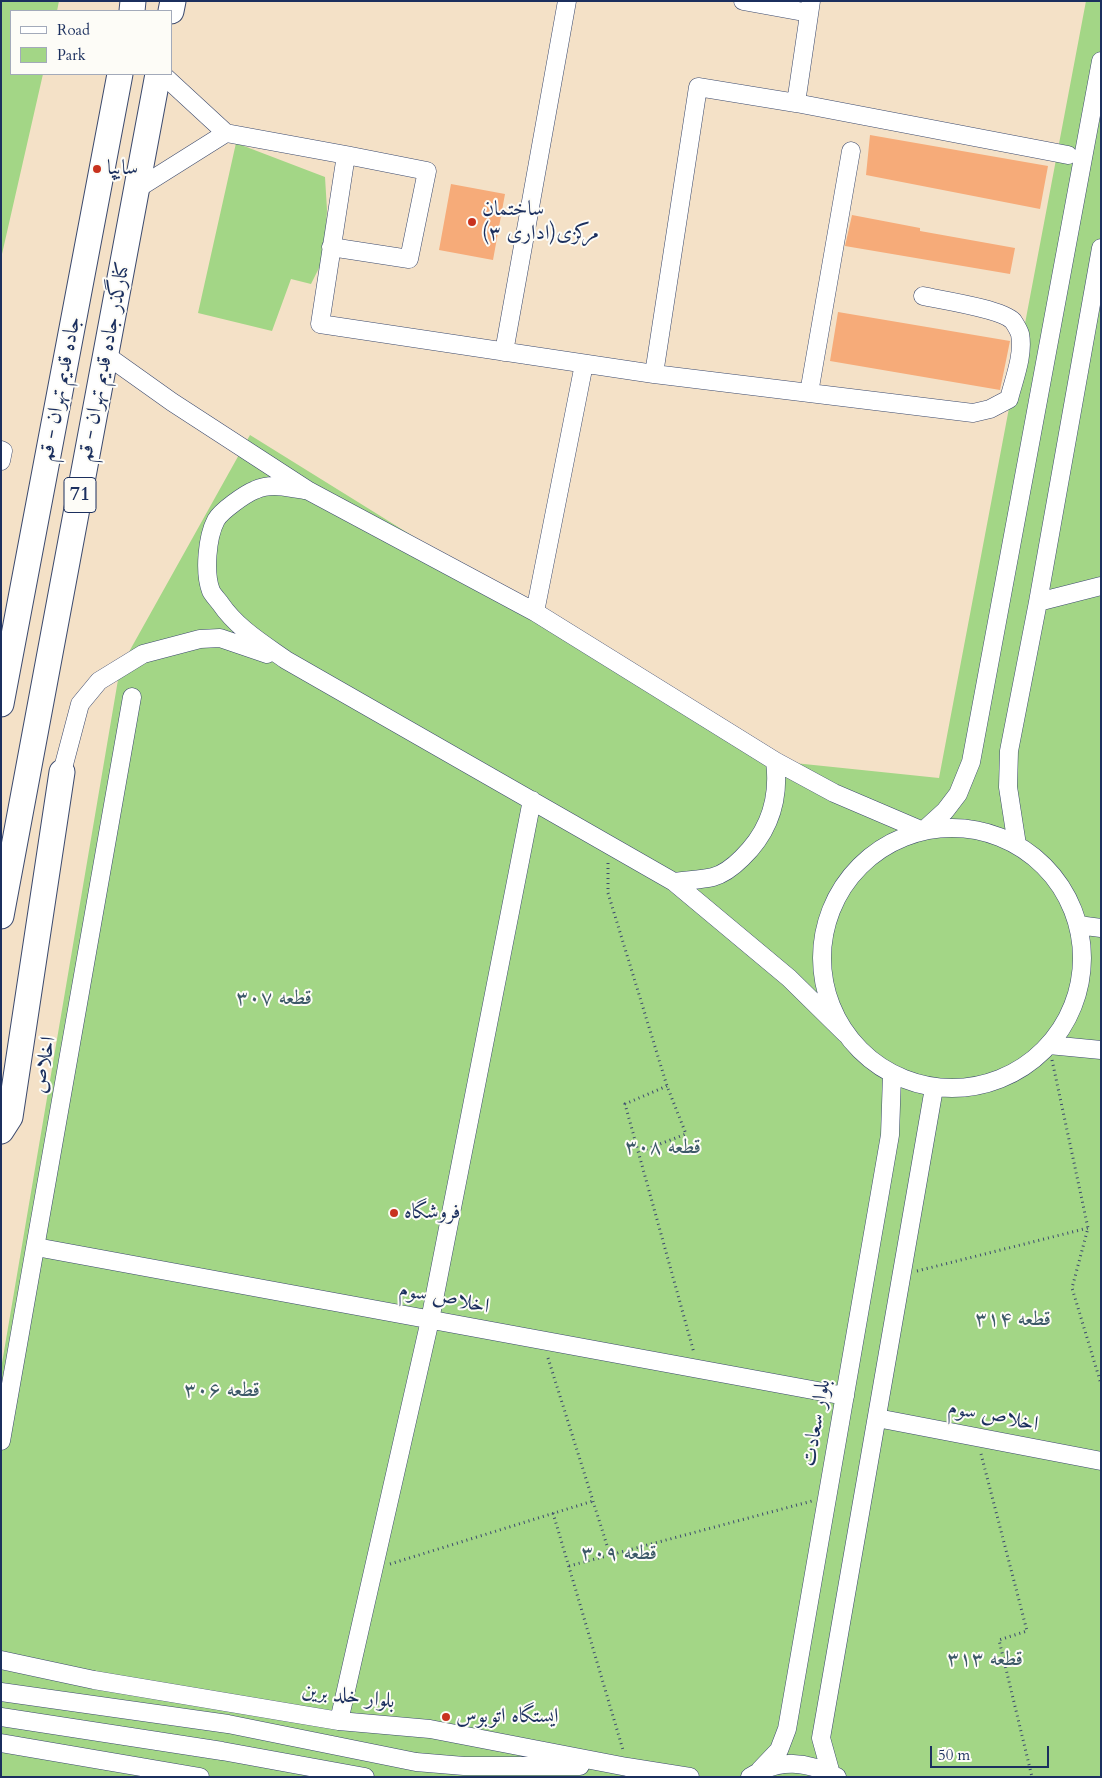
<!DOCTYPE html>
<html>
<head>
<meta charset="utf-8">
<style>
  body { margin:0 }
  #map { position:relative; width:1102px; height:1778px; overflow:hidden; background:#f4e1c7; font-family:Cardo,serif }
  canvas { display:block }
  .frame { position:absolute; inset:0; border:2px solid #1b2f5e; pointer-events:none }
  .legend { position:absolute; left:10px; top:10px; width:162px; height:65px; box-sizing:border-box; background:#fdfcf7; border:1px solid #a3aaba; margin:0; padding:6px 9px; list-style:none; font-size:15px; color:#1b2f5e }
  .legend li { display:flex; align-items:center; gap:10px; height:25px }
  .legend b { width:25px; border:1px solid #a3aaba }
  .scale { position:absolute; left:930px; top:1746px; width:119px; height:22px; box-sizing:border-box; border:2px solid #1b2f5e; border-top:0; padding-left:6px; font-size:15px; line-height:18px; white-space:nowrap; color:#1b2f5e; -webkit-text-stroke:4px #fdfcf7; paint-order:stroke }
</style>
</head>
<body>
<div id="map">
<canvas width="1102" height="1778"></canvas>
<div class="frame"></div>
<ul class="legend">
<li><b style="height:6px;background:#fff"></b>Road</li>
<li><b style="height:14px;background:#a3d686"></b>Park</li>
</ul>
<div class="scale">50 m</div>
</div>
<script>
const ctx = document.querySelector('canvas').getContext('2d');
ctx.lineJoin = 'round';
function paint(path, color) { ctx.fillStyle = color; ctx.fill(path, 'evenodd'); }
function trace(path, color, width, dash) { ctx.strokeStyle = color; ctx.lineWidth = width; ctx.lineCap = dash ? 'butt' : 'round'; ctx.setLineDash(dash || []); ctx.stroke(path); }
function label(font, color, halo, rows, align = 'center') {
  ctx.font = font + ' Cardo,Amiri,serif'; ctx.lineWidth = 4; ctx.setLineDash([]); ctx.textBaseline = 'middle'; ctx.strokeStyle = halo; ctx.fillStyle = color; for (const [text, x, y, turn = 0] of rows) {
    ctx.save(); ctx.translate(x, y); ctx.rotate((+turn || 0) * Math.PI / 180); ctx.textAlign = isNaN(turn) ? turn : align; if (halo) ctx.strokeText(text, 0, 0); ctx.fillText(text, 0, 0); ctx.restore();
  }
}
paint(new Path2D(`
  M1,1H59L57,11H11V74H43L2,254Z
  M1086,1H1101V1777H1V1369L120,668L250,435L775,761L939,778Z
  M236,143L325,177L327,210L324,258L311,284L291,279L272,331L198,313Z`), '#a3d686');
paint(new Path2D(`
  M870,135L1048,166L1040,209L866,175Z
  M451,184L505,194L493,260L439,250Z
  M852,215L920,228V231L1015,248L1010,274L845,246Z
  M838,312L1010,341L1000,390L830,361Z`), '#f6ab79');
const minor = new Path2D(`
  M743,1L809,13
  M796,103L811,1
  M226,133L346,155L320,324L654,374L973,413L990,409L1009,399C1014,379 1024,355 1020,334C1019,331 1015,324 1013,321C1002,309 941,300 923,296
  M137,189L226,133L162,74
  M331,247L409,259L427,171L346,155
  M504,352L567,1
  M106,355L172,402L309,491L535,612L775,761L834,793L923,831L945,811L958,794L971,762L1101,61
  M654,374L698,87L796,103L1068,155
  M809,393L851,151
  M1,450L3,451L1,461
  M304,490C288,487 270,483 255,490C245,494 221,511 216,520C207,537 204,573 211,591C213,595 217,599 220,603C237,628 262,643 286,660L674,882L789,978L846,1034
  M1038,602L1101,586
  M535,612L584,364
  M62,772L80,704L99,681L143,654L200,639L220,638L267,654
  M822 958a130 130 0 1 1 260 0a130 130 0 1 1-260 0Z
  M1017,845L1008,787L1009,751L1038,602L1101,248
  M674,882C687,880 701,880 713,877C724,874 733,867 742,858C769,832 780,799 775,761
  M1078,925L1101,928
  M1049,1045L1101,1050
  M36,1247L845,1396
  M877,1418L1101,1461
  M1,1441L132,697
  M1,1660L94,1680L339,1721L430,1729L627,1767L690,1777
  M1,1692L228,1724L416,1762L464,1766H580
  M1,1717L222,1751L365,1777
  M339,1721L430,1320L532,800
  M1,1743L200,1777
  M760,1770L779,1750L787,1729L890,1135L892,1075
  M831,1774L821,1738L934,1088
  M750,1777C779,1758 807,1761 837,1777`);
const highway = new Path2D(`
  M132,11L133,1
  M171,11L173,1
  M1,704L120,74
  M1,916L158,74
  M1,1131L10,1117L62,772`);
trace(minor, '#3c4a6e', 19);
trace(highway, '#3c4a6e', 27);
trace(new Path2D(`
  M608,863V893L667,1086L686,1134L639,1152
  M1052,1060L1088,1228L1072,1288L1101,1384
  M667,1086L625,1104L694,1353
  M917,1271L1088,1228
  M548,1358L610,1555
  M981,1454L1027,1631L999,1640L1032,1777
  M553,1513L623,1750
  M390,1564L593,1501
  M569,1566L812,1501`), '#3c4a6e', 3, [1, 4]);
trace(minor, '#fff', 18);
trace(highway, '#fff', 25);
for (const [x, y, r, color] of [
  [97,169,5,"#c8321e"],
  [472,222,5,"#c8321e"],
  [394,1213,5,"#c8321e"],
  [446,1717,5,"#c8321e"]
]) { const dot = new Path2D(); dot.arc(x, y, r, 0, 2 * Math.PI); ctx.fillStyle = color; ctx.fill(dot); trace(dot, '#fdfcf7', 2); }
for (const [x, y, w] of [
  [80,495,32]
]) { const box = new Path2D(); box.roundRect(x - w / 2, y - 17.5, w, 35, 4); ctx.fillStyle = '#fdfcf7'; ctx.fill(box); trace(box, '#1b2f5e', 1); }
label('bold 20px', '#1b2f5e', null, [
  ["71",80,495]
]);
label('21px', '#1b2f5e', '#fdfcf7', [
  ["سایپا",107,169],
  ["ساختمان",482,210],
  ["مرکزی(اداری ۳)",482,234],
  ["فروشگاه",404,1213],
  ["ایستگاه اتوبوس",456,1717]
], 'left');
label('21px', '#1b2f5e', '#fdfcf7', [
  ["کنارگذر جاده قدیم تهران - قم",105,362,-79],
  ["جاده قدیم تهران - قم",61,389,-79],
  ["اخلاص",45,1065,-80],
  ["اخلاص سوم",444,1299,11],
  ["اخلاص سوم",993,1417,11],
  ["بلوار سعادت",817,1423,-80],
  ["بلوار خلد برین",348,1697,7]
]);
label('21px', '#3d5968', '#fdfcf7', [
  ["قطعه ۳۰۷",274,999],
  ["قطعه ۳۰۸",663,1148],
  ["قطعه ۳۱۴",1013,1320],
  ["قطعه ۳۰۶",222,1391],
  ["قطعه ۳۰۹",619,1554],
  ["قطعه ۳۱۳",985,1660]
]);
</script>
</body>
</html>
